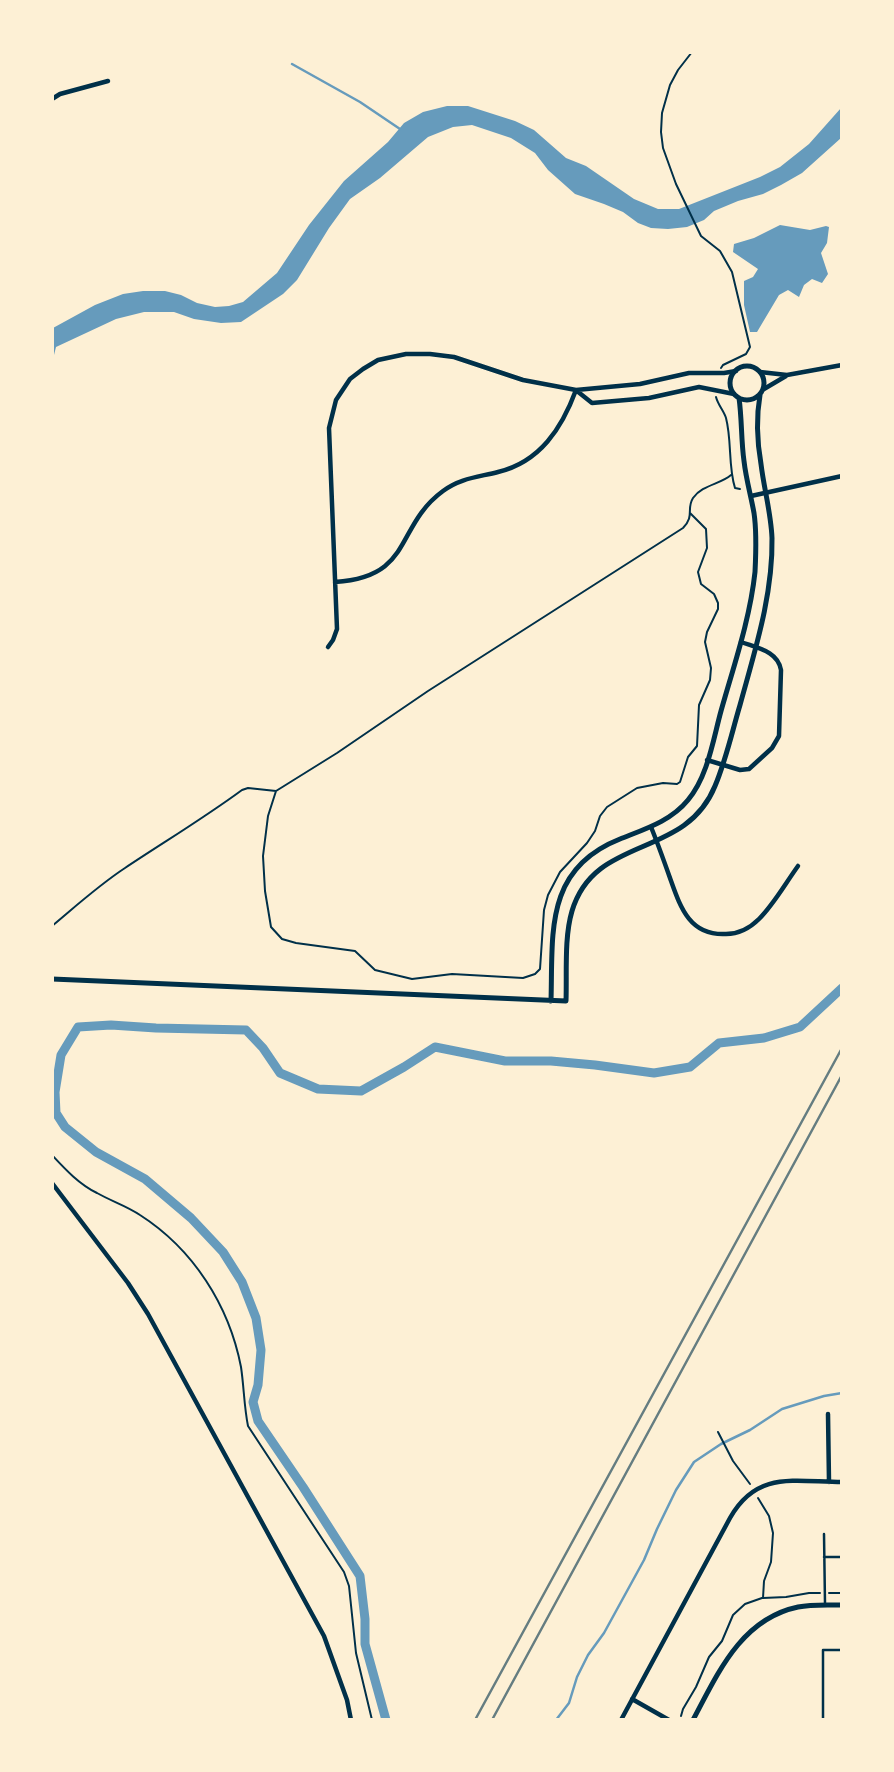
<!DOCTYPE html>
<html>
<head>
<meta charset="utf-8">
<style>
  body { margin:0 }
  #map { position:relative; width:894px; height:1772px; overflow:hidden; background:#fdf0d5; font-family:"DM Sans",sans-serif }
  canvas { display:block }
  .frame { position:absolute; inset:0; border:54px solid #fdf0d5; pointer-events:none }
</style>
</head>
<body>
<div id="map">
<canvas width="894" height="1772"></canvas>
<div class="frame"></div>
</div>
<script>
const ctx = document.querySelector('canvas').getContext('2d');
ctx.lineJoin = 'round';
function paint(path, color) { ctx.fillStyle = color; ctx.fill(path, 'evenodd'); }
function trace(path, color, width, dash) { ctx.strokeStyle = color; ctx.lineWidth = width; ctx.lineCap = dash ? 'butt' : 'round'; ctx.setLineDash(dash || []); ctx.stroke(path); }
paint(new Path2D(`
  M447,106H468L515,121L534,130L566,158L586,166L634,199L658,209H679L760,177L780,167L809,144L841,108V138L802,173L781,185L763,194L738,201L714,211L704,220L687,227L668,229L651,228L638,223L623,212L604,204L575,194L548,170L535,153L511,138L472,125L453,127L428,137L380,178L350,199L329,228L297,280L283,294L241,322L221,323L194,319L174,312H144L116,319L56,347L53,359V328L95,305L123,294L143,291H165L181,295L197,303L215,307L229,306L243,302L277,273L309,225L344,181L388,142L404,123L423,112Z
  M780,225L810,230L826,226L829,227L827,243L821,253L828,274L822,283L812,279L804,285L799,297L788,290L779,295L757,332H750L744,305V281L753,277L758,269L733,252L734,244L754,238Z`), '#669bbc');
trace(new Path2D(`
  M292,64L360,102L400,129
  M556,1720L569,1703L577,1677L588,1655L604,1633L644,1560L657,1529L676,1490L694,1462L721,1444L750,1430L782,1409L824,1396L842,1393`), '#669bbc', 2.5);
trace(new Path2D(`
  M386,1720L365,1644V1619L360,1576L303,1487L258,1421L253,1402L258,1385L261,1350L256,1318L242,1282L223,1252L191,1218L145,1179L96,1152L65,1127L56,1113L55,1092L61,1055L78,1027L111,1025L156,1028L246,1030L263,1048L280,1073L318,1089L361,1091L404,1067L435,1047L505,1061H551L595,1065L654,1073L690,1067L719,1043L764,1038L800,1027L842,988`), '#669bbc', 9);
trace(new Path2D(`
  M692,52L678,70L670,85L662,113L661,132L663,148L676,184L701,236L720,251L732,272L750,347L746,354L723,365L721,368
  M716,397C718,405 724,411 726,418C732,441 728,466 735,488L740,489
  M276,791L268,816L263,856L265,891L271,927L282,939L296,943L355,951L375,970L412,979L452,974L523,978L535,974L540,969L544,910L548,895L560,872L587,843L595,831L600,816L607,807L637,788L663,783L677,784L680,782L688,757L697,746L699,705L710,680L711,668L705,642L707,632L718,609V603L714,594L701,584L698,572L707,548L706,529L690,513
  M52,926C76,906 99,885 125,868C164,842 204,818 242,790L248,788L276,791L337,753L428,691L683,528C695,516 686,509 693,498C702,485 721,484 731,475
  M52,1155C66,1170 79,1184 97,1193C111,1201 127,1206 140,1215C193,1249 229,1305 241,1367C244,1387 244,1406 248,1426L344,1572L349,1586L356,1653L372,1720
  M718,1432L733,1461L750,1484
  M758,1498L769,1516L773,1533L771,1562L764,1581L763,1598L786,1597L809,1593H820
  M829,1593H842
  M681,1716L683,1709L696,1687L709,1657L722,1641L733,1615L745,1604L762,1598`), '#003049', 2);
trace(new Path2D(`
  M824,1534L825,1604
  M824,1557H842
  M823,1720V1650H842`), '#003049', 2.5);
trace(new Path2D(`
  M52,99L60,94L108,81
  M760,372L787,375L842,365
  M764,389L786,376
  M577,391L592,403L649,398L699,387L734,394
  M751,496L842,476
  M335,582C414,577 394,527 443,491C460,478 479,477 498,472C540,462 562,428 576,390
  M328,647L333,640L337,629L329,428L336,400L350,379L363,369L378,360L406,354H430L454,357L523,380L576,390L640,384L689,373H724L736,371
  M707,760L740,770L749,769L772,748L779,736L781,670C778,651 757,648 741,642
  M651,827C658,844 664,861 670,878C680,906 689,936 726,934C739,934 750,928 759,919C774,904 785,884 798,866
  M52,1183L128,1283L148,1314L324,1636L347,1700L351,1720
  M828,1414L829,1482
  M632,1699L669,1720
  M621,1720L730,1518C757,1470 795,1482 842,1482`), '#003049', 4.5);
trace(new Path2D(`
  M730 383a17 17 0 1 1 34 0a17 17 0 1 1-34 0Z
  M52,979L566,1001C567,973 564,938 572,911C595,834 685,860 715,786C726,760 732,732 740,705C755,650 773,595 772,538C771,513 764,489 761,464C757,441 756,418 760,395
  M551,1001C553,933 544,869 620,839C645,829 671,821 688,800C708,776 713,740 721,711C734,665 750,619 755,572C756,552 757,533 754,513C751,496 746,479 744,461C741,440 742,419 739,398
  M693,1720C718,1673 741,1619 798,1607C812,1604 827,1605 842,1605`), '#003049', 5);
trace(new Path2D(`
  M475,1720L842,1048
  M492,1720L842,1075`), '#657d81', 2.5);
</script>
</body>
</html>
